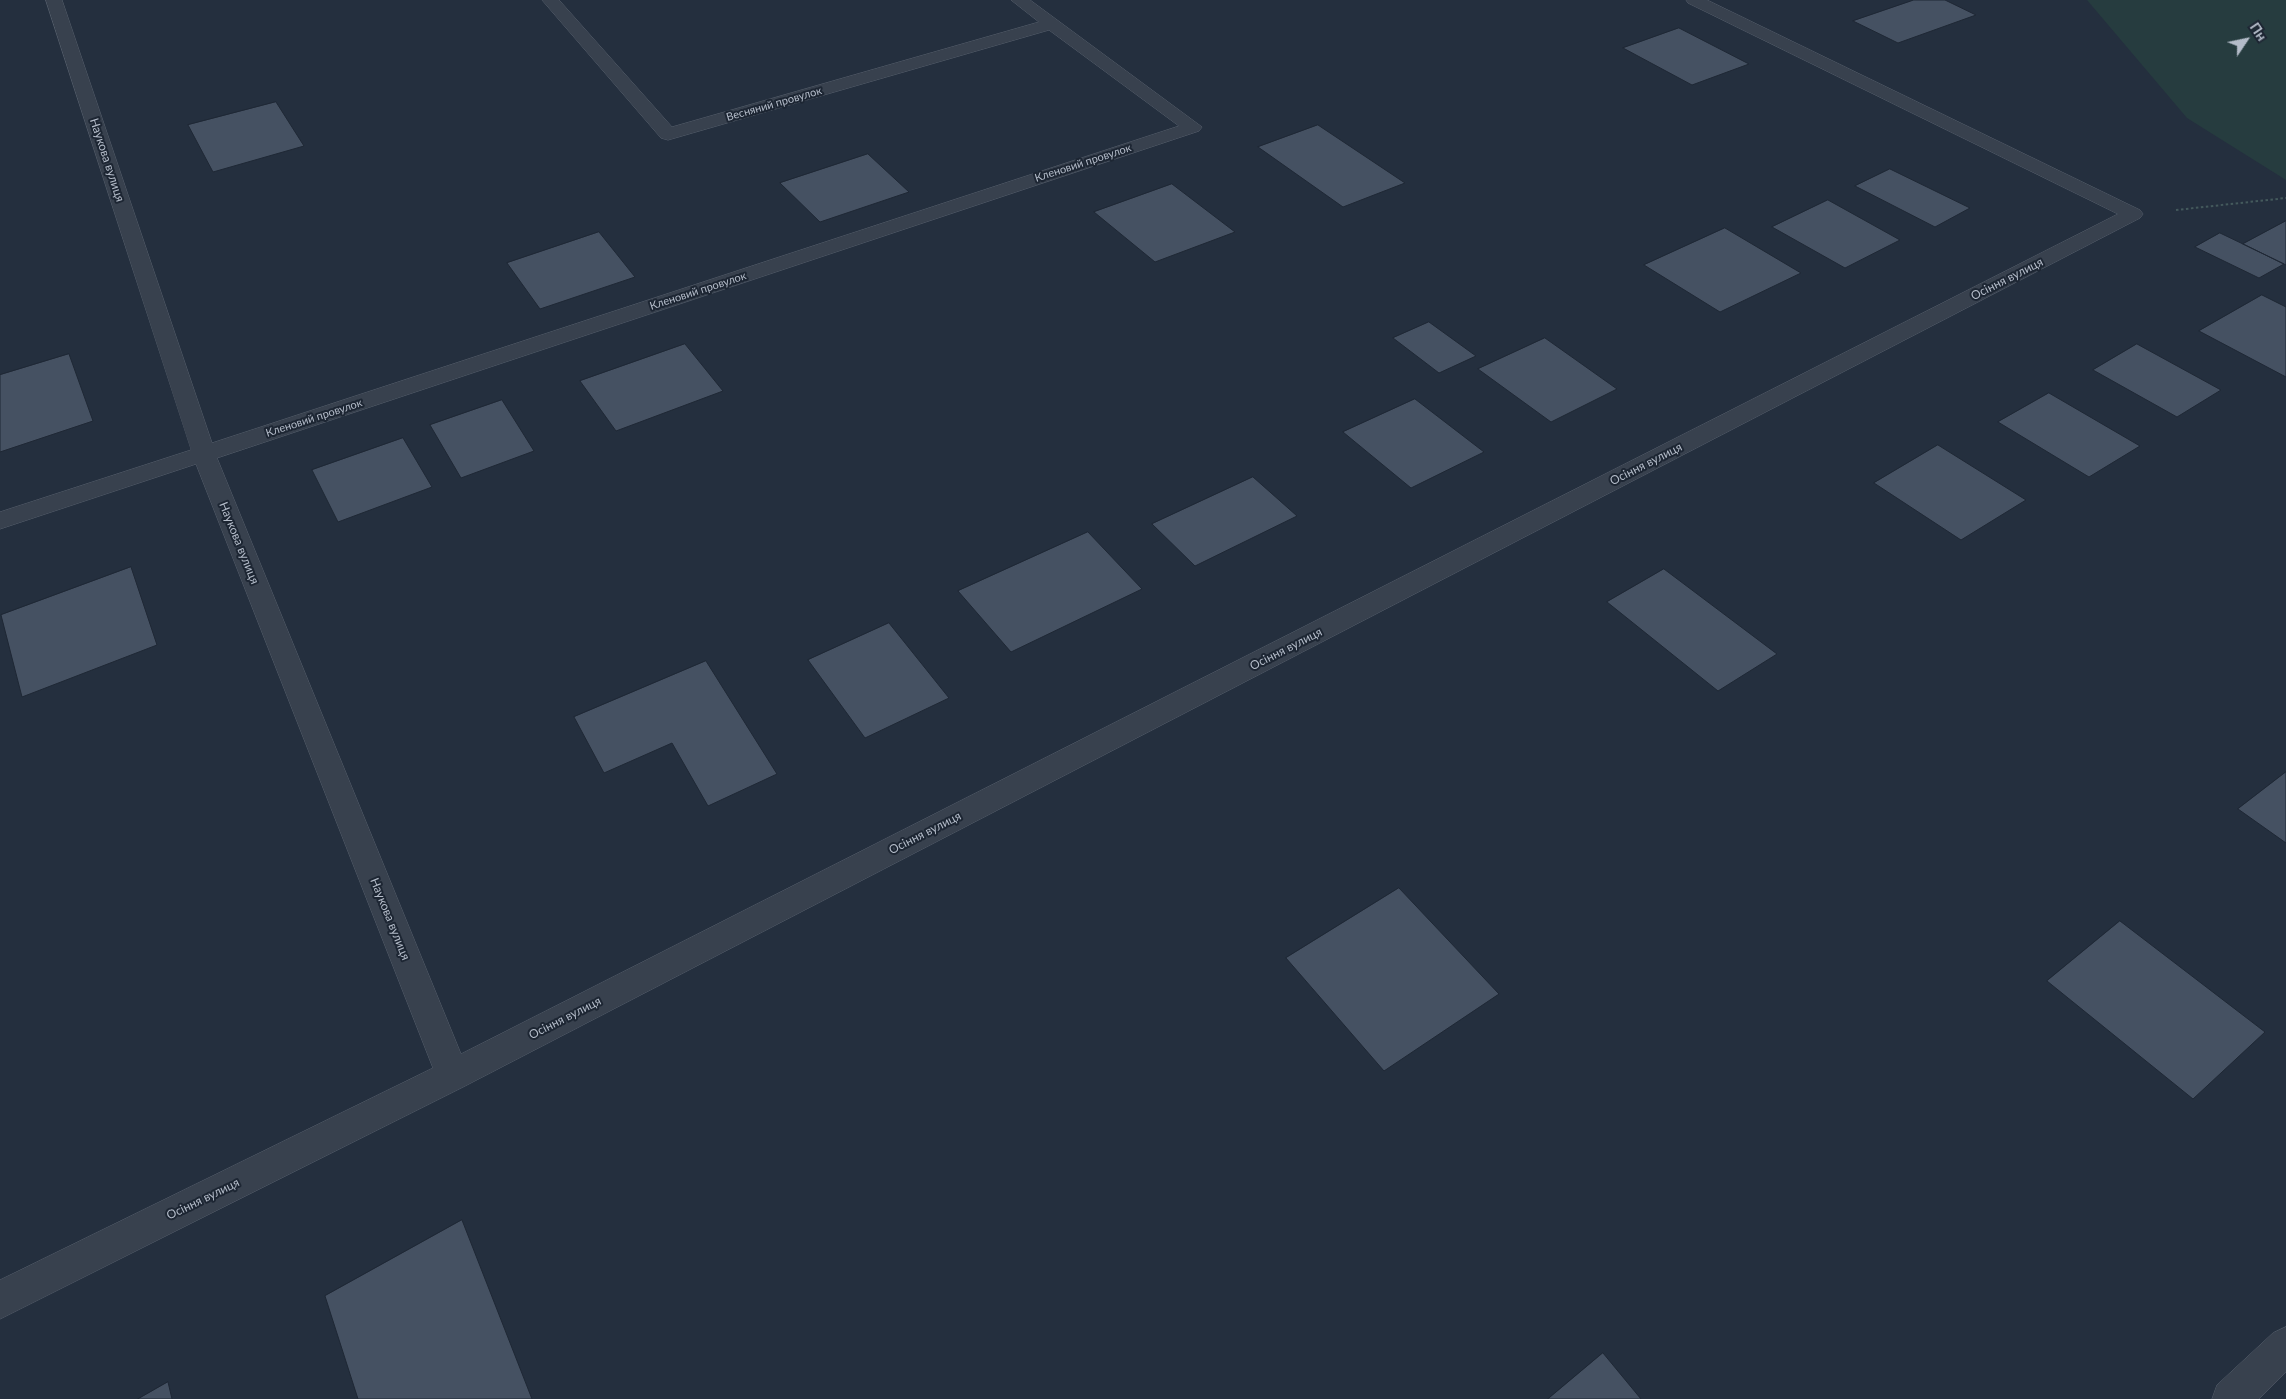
<!DOCTYPE html>
<html>
<head>
<meta charset="utf-8">
<style>
  body { margin:0 }
  #map { position:relative; width:2286px; height:1399px; overflow:hidden; background:#242f3e; font-family:Lato,sans-serif }
  canvas { display:block }
  .north { position:absolute; left:2221px; top:15px; width:50px; height:50px; -webkit-text-stroke:4px #1d2633; paint-order:stroke; rotate:56deg; font-size:14px; font-weight:700; line-height:20px; text-align:center; color:#b4bcc9 }
  .north::after { content:''; display:block; margin:auto; width:18px; height:22px; background:#b4bcc9; clip-path:polygon(50% 0,100% 100%,50% 72%,0 100%) }
</style>
</head>
<body>
<div id="map">
<canvas width="2286" height="1399"></canvas>
<div class="north">Пн</div>
</div>
<script>
const ctx = document.querySelector('canvas').getContext('2d');
ctx.lineJoin = 'round';
function paint(path, color) { ctx.fillStyle = color; ctx.fill(path, 'evenodd'); }
function trace(path, color, width, dash) { ctx.strokeStyle = color; ctx.lineWidth = width; ctx.lineCap = dash ? 'butt' : 'round'; ctx.setLineDash(dash || []); ctx.stroke(path); }
function label(font, color, halo, rows, align = 'center') {
  ctx.font = font + ' Lato,sans-serif'; ctx.lineWidth = 4; ctx.setLineDash([]); ctx.textBaseline = 'middle'; ctx.strokeStyle = halo; ctx.fillStyle = color; for (const [text, x, y, turn = 0] of rows) {
    ctx.save(); ctx.translate(x, y); ctx.rotate((+turn || 0) * Math.PI / 180); ctx.textAlign = isNaN(turn) ? turn : align; if (halo) ctx.strokeText(text, 0, 0); ctx.fillText(text, 0, 0); ctx.restore();
  }
}
paint(new Path2D(`
  M2087,0H2286V180L2187,118Z`), '#263c3f');
const building = new Path2D(`
  M1914,0H1945L1976,15L1898,43L1853,21Z
  M1679,28L1749,64L1692,85L1623,48Z
  M276,102L304,146L213,172L188,125Z
  M1318,125L1405,183L1343,207L1258,147Z
  M868,154L909,192L820,222L780,183Z
  M1890,169L1970,208L1935,227L1855,186Z
  M1172,184L1235,232L1155,262L1094,212Z
  M1828,200L1900,240L1845,268L1772,227Z
  M2286,221V265L2243,244Z
  M1725,228L1801,273L1720,312L1644,265Z
  M599,232L635,277L540,309L507,263Z
  M2220,233L2243,244L2284,264L2259,278L2195,247Z
  M2262,295L2286,307V377L2199,331Z
  M1429,322L1476,356L1439,373L1393,338Z
  M1545,338L1617,389L1551,422L1478,369Z
  M685,344L723,391L616,431L580,381Z
  M2137,344L2221,390L2177,417L2093,370Z
  M69,354L93,421L0,452V375Z
  M2049,393L2140,446L2089,477L1998,422Z
  M1415,399L1484,452L1411,488L1343,432Z
  M502,400L534,451L461,478L430,425Z
  M403,438L432,487L338,522L312,470Z
  M1938,445L2026,500L1961,540L1874,483Z
  M1253,477L1297,516L1195,566L1152,524Z
  M1088,532L1142,589L1011,652L958,591Z
  M131,567L157,645L22,697L1,615Z
  M1664,569L1777,654L1718,691L1607,602Z
  M889,623L949,698L865,738L808,660Z
  M706,661L777,774L708,806L672,743L604,773L574,717Z
  M2286,772V843L2238,809Z
  M1399,888L1499,994L1384,1071L1286,958Z
  M2120,921L2265,1032L2193,1099L2047,981Z
  M462,1220L532,1399H358L325,1296Z
  M1603,1353L1641,1399H1548Z
  M168,1382L172,1399H138Z`);
paint(building, '#455162');
trace(building, '#1f2835', 1);
const street = new Path2D(`
  M46,0H62L212,443L1179,126L1049,30L668,140L661,138L542,0H559L672,127L1039,22L1011,0H1030L1202,127L1199,131L217,458L461,1054L2118,214L1688,3L1686,0H1707L2140,210L2143,214L2140,218L465,1086L0,1319V1280L433,1068L196,464L0,529V512L191,450Z
  M2286,1327V1372L2259,1399H2212L2217,1385L2273,1333Z`);
trace(street, '#565f6c', 1);
trace(new Path2D(`
  M2176,210L2286,198`), '#44595c', 2, [2.5, 2.5]);
paint(street, '#38414e');
label('11px', '#b4bcc9', '#1d2633', [
  ["Весняний провулок",774,104,-16],
  ["Кленовий провулок",1083,163,-18],
  ["Кленовий провулок",698,291,-18],
  ["Кленовий провулок",314,418,-18]
]);
label('12px', '#b4bcc9', '#1d2633', [
  ["Наукова вулиця",107,160,72],
  ["Осіння вулиця",2007,279,-27],
  ["Осіння вулиця",1646,464,-27],
  ["Наукова вулиця",239,543,68],
  ["Осіння вулиця",1286,649,-27],
  ["Осіння вулиця",925,833,-27],
  ["Наукова вулиця",390,919,68],
  ["Осіння вулиця",565,1018,-27],
  ["Осіння вулиця",203,1199,-26]
]);
</script>
</body>
</html>
